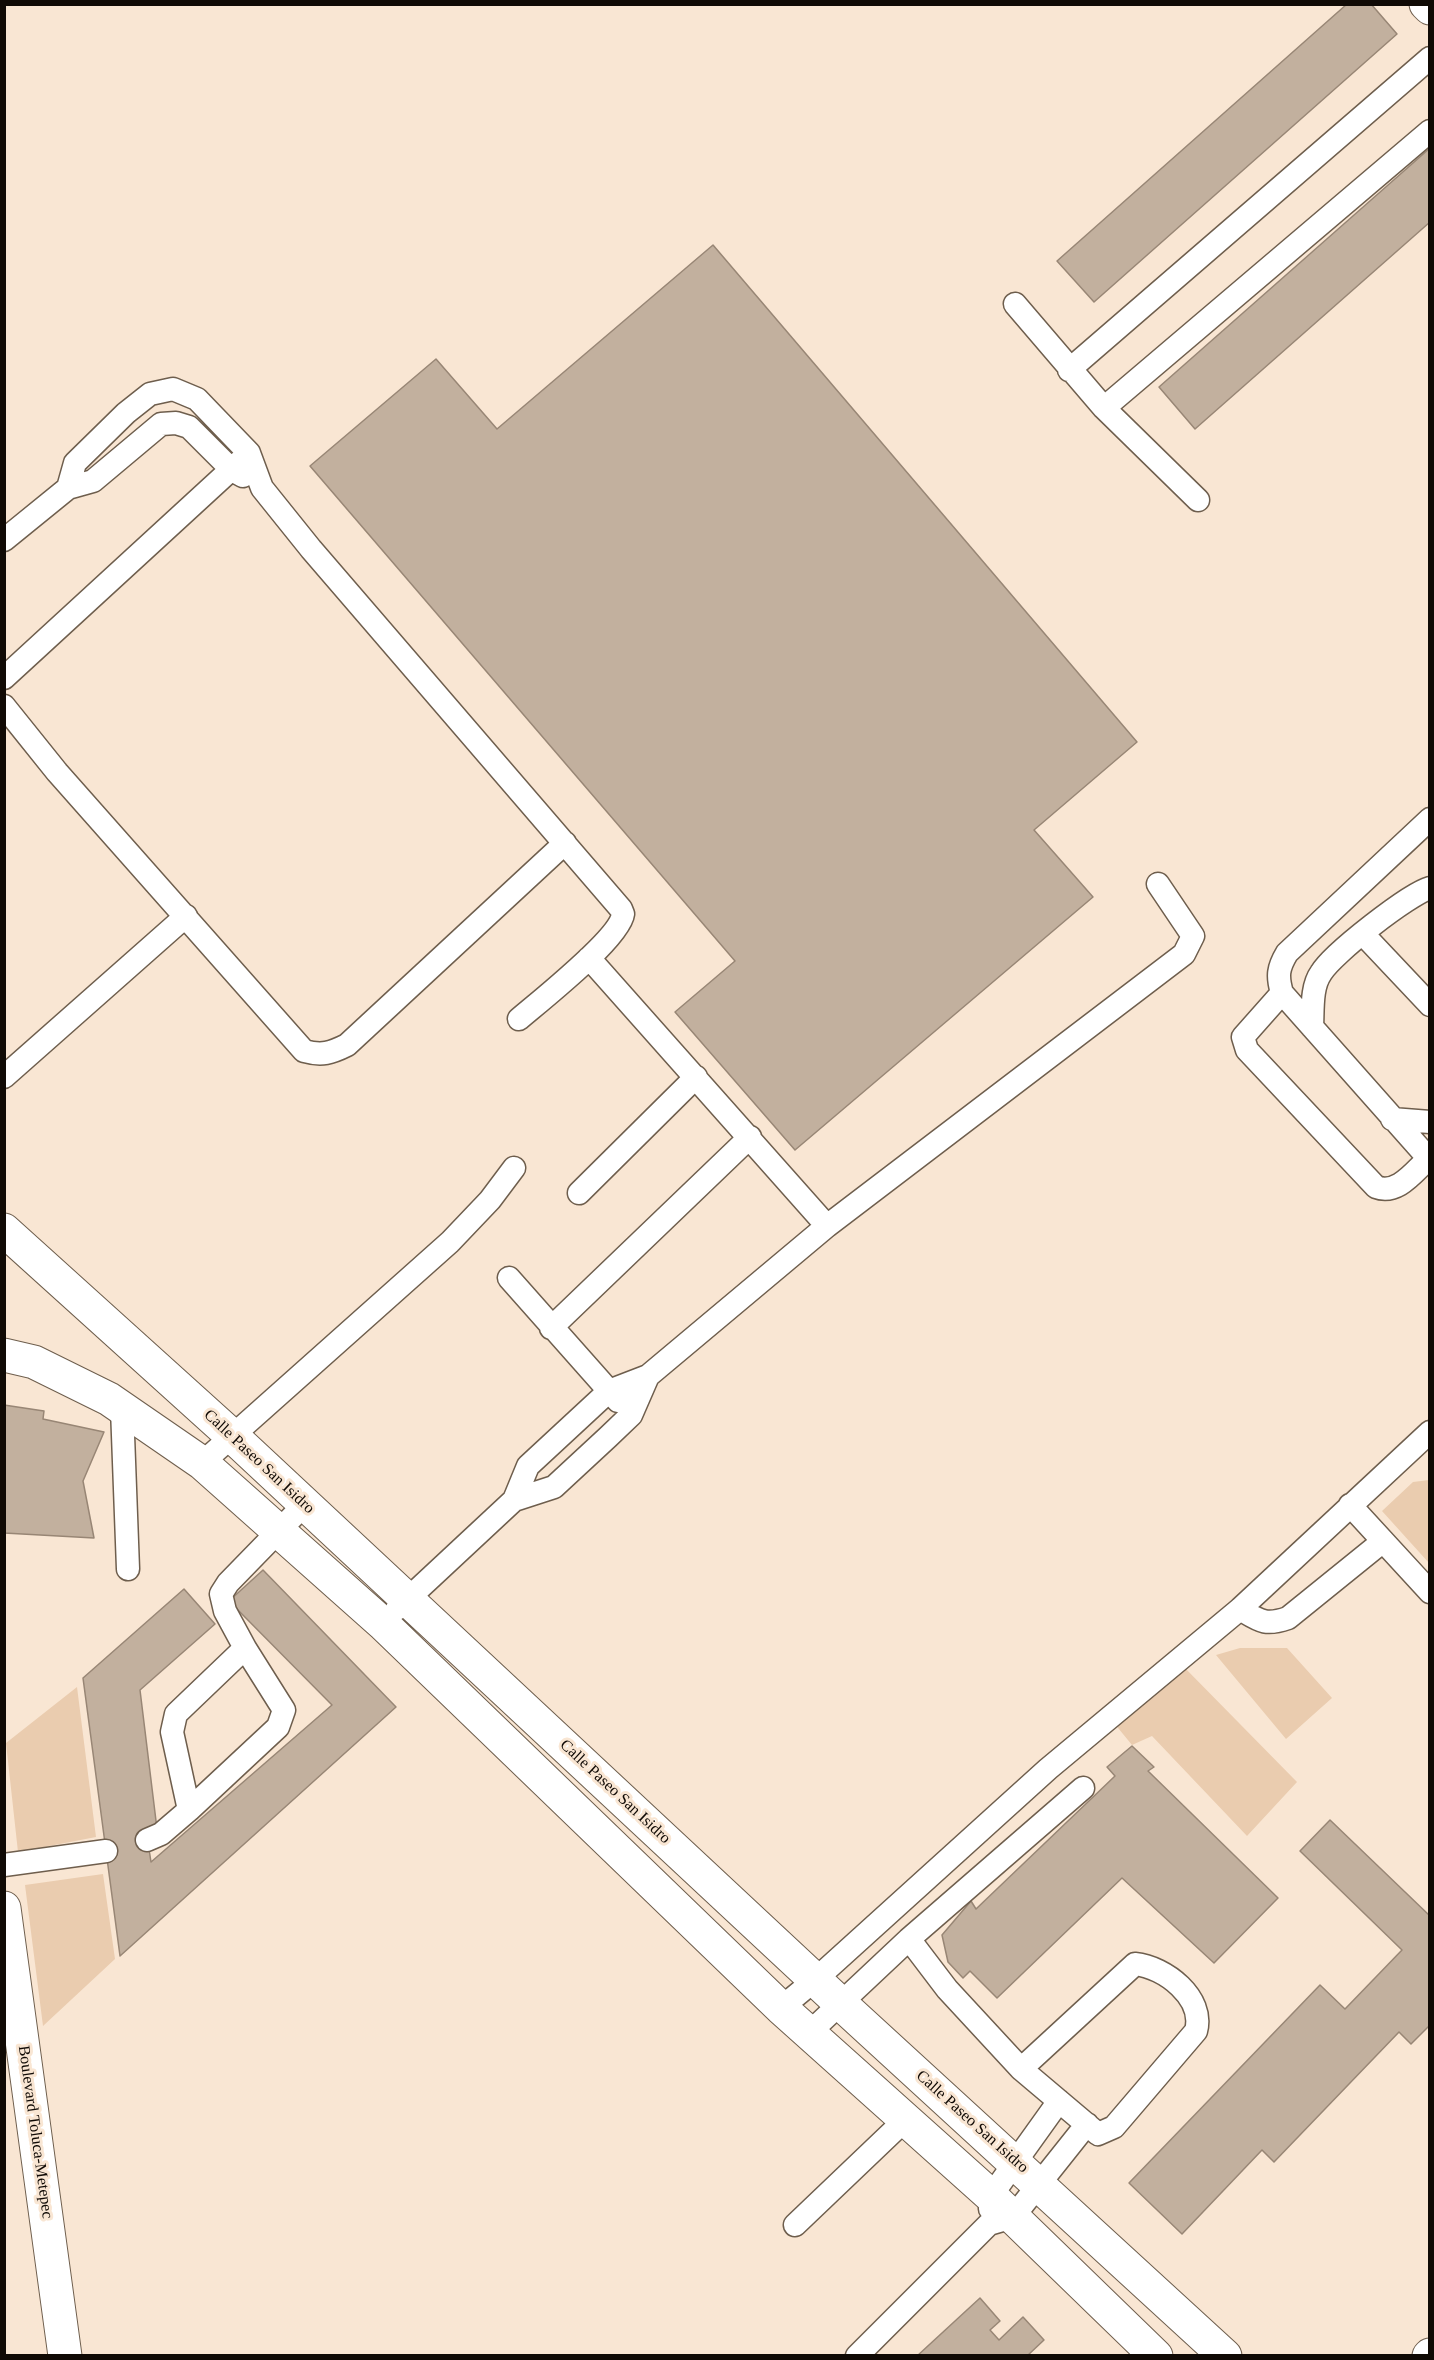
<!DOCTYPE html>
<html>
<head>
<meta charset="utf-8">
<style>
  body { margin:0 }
  #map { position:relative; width:1434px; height:2360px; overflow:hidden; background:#f9e6d3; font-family:Georgia,serif }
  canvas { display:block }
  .frame { position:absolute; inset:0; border:6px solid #100a05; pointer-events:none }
</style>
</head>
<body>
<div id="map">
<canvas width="1434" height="2360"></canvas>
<div class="frame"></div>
</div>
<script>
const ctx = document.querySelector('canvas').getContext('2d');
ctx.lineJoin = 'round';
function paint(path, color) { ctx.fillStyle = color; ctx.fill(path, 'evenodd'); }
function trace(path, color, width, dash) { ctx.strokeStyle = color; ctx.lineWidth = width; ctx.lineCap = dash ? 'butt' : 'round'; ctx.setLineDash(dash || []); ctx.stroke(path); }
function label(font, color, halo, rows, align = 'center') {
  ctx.font = font + ' Georgia,serif'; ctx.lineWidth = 6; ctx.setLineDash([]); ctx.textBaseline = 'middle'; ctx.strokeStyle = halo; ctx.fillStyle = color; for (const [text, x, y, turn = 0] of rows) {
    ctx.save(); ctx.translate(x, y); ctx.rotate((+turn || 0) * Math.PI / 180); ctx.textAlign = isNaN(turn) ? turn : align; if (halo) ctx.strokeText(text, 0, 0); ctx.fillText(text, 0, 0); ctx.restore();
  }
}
paint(new Path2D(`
  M1429,1480H1430L1429,1563L1382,1511L1413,1482Z
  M1240,1648H1287L1332,1698L1286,1739L1216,1655Z
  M1182,1665L1297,1782L1247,1836L1152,1736L1132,1745L1114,1723Z
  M77,1687L96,1837L18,1852L6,1743Z
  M103,1874L115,1959L43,2026L25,1885Z`), '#eaccaf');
const building = new Path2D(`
  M1347,4H1371L1397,34L1094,302L1057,261Z
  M1430,148V222L1195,429L1159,387Z
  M713,245L1137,742L1034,830L1093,897L795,1150L675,1012L735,961L310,466L436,359L497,429Z
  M4,1405L44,1411L43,1419L104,1432L83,1481L94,1538L4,1533Z
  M263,1570L396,1707L120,1956L83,1678L184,1589L215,1624L140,1690L157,1829L146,1830L151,1862L332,1705L229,1601Z
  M1132,1746L1154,1767L1148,1771L1278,1898L1214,1963L1122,1878L997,1998L970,1971L963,1978L948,1962L942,1935L971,1901L976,1909L1115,1776L1107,1767Z
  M1330,1820L1430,1916V2025L1411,2044L1399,2032L1274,2162L1262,2150L1182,2234L1129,2183L1320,1985L1345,2009L1402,1950L1300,1851Z
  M980,2298L1000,2321L990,2330L999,2340L1023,2317L1044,2340L1027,2356H917Z`);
paint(building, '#c2b09e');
trace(building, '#988675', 1.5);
const service = new Path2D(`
  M1015,304L1104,408L1198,500
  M1069,370L1430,58
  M1104,408L1430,131
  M68,488L75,463L126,413L150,394L173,389L197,399L249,453L262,488L311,549L621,909L623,914C620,938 540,1001 519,1019
  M4,540L68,488L93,481L161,424L176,423L189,427L232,470L243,476
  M4,678L249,453
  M4,706L57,772L304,1051C322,1056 331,1053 347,1045L565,843
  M1430,819L1287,953C1278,968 1277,976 1282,993L1430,1160
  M1363,934L1430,1005
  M589,958L827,1226
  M1282,993L1243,1037L1247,1050L1376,1187C1397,1195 1413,1173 1427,1160
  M1312,1027C1313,1010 1311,987 1321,973C1332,954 1409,894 1430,888
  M4,1077L186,916
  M1392,1119L1430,1122
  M579,1193L696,1077
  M509,1278L618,1401
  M551,1328L750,1137
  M122,1408L128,1569
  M202,1463L450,1242L490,1200L514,1168
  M514,1500L528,1466L609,1391L648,1376L827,1226L1184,954L1193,936L1158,884
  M1350,1505L1430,1592
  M397,1609L514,1500L554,1487L608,1437L631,1415L648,1376
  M1240,1609C1260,1621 1265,1626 1288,1618L1382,1542
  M245,1648L284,1710L278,1727L189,1810L172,1732L176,1714Z
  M245,1648L225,1611L221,1594L228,1583L304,1505
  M147,1840L161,1834L189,1810
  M4,1865L106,1851
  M1135,1964C1165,1967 1205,1998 1196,2031L1114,2127L1098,2134L1021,2069Z
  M781,2008L816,1979L1048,1769L1240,1609L1430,1432
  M809,2033L909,1939
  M1021,2069L947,1989L909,1939L1083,1788
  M990,2209L991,2196L1059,2101
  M795,2225L905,2120
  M857,2356L989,2224L1013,2217L1087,2124`);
const minor = new Path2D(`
  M1426,4L1430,8
  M1429,2356L1430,2355`);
const secondary = new Path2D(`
  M4,1230L231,1435L840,2003L1225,2356
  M4,1355L34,1362L109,1399L202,1463L383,1624L781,2008L991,2196L1156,2356
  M4,1908L65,2356`);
trace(service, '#6e5e4d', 25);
trace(minor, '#6e5e4d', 35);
trace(secondary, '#6e5e4d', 35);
trace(service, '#fff', 22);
trace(minor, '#fff', 33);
trace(secondary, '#fff', 33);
label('16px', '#100a05', '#f9e6d3', [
  ["Calle Paseo San Isidro",259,1462,43],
  ["Calle Paseo San Isidro",615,1792,43],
  ["Calle Paseo San Isidro",972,2122,42],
  ["Boulevard Toluca-Metepec",35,2132,82]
]);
</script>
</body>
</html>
